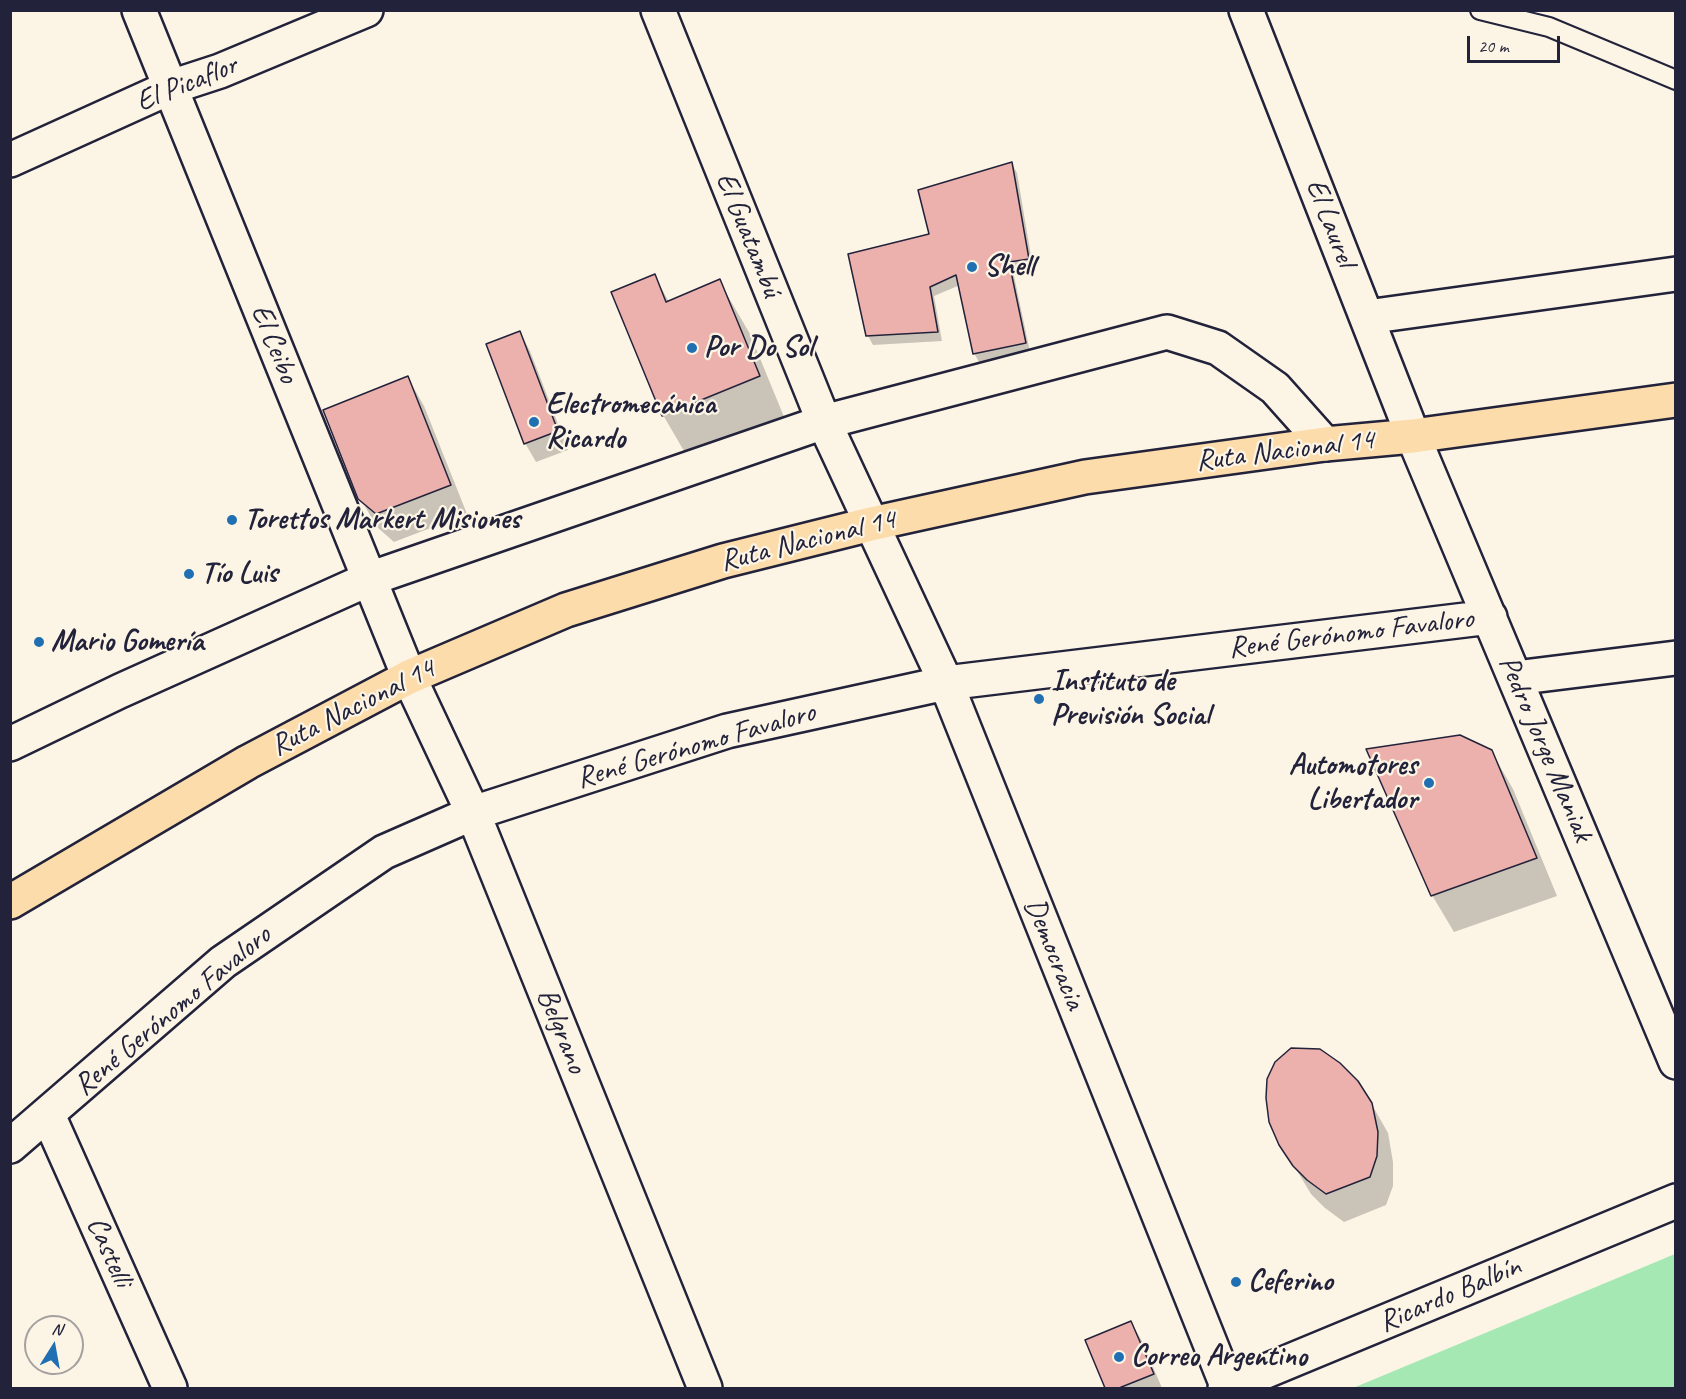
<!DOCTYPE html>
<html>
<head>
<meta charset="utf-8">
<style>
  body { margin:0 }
  #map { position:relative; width:1686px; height:1399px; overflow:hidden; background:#fcf5e5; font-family:Caveat,sans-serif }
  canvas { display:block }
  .frame { position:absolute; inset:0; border:12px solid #22223b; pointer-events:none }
  .north { position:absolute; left:24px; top:1315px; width:60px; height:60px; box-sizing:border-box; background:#fcf5e5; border:2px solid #a5a1a1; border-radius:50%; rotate:11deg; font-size:16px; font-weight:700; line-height:24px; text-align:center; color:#22223b }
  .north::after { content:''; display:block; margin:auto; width:21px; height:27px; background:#1f6fb2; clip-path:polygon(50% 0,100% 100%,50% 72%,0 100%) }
  .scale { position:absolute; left:1467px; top:36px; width:93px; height:27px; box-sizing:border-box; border:3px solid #22223b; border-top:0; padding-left:8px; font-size:18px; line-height:21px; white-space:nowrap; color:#22223b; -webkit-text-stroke:4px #fcf5e5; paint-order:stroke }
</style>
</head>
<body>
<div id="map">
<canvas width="1686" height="1399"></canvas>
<div class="frame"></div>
<div class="north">N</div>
<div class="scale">20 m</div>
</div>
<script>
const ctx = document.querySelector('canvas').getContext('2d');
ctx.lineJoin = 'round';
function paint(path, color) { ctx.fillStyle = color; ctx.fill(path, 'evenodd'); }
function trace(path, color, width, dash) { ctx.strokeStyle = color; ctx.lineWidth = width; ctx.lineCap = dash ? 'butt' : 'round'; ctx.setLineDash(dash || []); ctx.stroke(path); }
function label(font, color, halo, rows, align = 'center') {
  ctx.font = font + ' Caveat,sans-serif'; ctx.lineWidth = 4.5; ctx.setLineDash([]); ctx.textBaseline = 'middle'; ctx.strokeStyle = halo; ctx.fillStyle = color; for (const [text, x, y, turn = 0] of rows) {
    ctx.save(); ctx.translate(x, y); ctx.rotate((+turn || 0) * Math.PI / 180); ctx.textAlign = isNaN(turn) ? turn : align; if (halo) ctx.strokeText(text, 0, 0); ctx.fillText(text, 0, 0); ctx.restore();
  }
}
paint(new Path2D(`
  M1675,1254V1388H1353Z`), '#a5e8b3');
paint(new Path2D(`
  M1012,164L1017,173L1033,268L1013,271L1030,352L979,362L974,353L960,285L934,296L942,341L873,345L868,336L930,235Z
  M654,275L669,302L719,281L750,334L789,429L694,468L663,415Z
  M520,332L530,351L568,450L536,462L525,443Z
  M408,378L424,406L467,514L394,542L377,527L360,498Z
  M1491,751L1513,789L1557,896L1454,932L1432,895Z
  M1371,1103L1388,1133L1393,1162V1186L1386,1205L1344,1222L1325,1208L1311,1194L1281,1144Z
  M1131,1323L1142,1341L1162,1388H1107L1087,1341Z`), '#0003');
const building = new Path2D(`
  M1012,162L1029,259L1009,262L1026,343L973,354L956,275L930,287L938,332L866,336L848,254L929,234L918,190Z
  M655,274L666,302L720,279L760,376L662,416L611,292Z
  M520,331L558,431L524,444L486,344Z
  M408,376L451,485L376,514L358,499L323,410Z
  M1460,735L1492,750L1537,858L1431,896L1366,749Z
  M1291,1048L1320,1049L1340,1063L1358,1081L1372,1103L1378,1132L1377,1156L1370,1177L1326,1194L1307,1180L1293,1166L1279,1145L1269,1122L1266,1098L1267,1079L1275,1062Z
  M1131,1321L1154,1374L1119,1388H1105L1085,1340Z`);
paint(building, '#edb1ad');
trace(building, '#22223b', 1.5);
const service = new Path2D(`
  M1480,10L1549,27L1676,80`);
const minor = new Path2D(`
  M139,10L409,677L473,813L705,1388
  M658,10L824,422L946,683L1228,1388
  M1246,10L1413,436L1676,1062
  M10,160L171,87L220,71L366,10
  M1367,317L1676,274
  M1515,678L1676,658
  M10,744L120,691L369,579L824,422L1167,332L1218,348L1275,388L1325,444
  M48,1115L170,1388
  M10,1146L223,962L384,852L473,813L727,731L946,683L1490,617
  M1225,1388L1676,1201`);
const trunk = new Path2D(`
  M10,902L248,762L409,677L566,610L723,561L871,524L1085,477L1325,444L1413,436L1676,400`);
trace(service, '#22223b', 22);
trace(minor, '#22223b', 38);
trace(trunk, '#22223b', 38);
trace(service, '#fcf5e5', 18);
trace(minor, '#fcf5e5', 33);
trace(trunk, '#fddcac', 33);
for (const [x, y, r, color] of [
  [972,267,6,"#1f6fb2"],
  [692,348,6,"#1f6fb2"],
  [534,422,6,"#1f6fb2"],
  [232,520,6,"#1f6fb2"],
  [189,574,6,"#1f6fb2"],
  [39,642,6,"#1f6fb2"],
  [1039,699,6,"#1f6fb2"],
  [1429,783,6,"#1f6fb2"],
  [1236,1282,6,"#1f6fb2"],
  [1119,1357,6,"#1f6fb2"]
]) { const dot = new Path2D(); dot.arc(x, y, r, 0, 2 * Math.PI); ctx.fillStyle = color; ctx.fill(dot); trace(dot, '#fcf5e5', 2); }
label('30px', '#22223b', '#fcf5e5', [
  ["El Picaflor",187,84,-22],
  ["El Laurel",1330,223,69],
  ["El Guatambú",748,235,68],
  ["El Ceibo",274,344,68],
  ["Ruta Nacional 14",1285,451,-7],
  ["Ruta Nacional 14",808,541,-14],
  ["René Gerónomo Favaloro",1351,634,-7],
  ["Ruta Nacional 14",353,708,-27],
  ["René Gerónomo Favaloro",696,746,-16],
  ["Pedro Jorge Maniak",1545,749,67],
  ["Democracia",1054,954,68],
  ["René Gerónomo Favaloro",173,1011,-40],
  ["Belgrano",561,1031,68],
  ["Castelli",109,1252,66],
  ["Ricardo Balbín",1450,1295,-23]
]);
label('bold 30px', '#22223b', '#fcf5e5', [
  ["Shell",984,267],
  ["Por Do Sol",704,348],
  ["Electromecánica",546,405],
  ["Ricardo",546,439],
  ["Torettos Markert Misiones",244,520],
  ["Tío Luis",201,574],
  ["Mario Gomería",51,642],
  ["Instituto de",1051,682],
  ["Previsión Social",1051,716],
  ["Automotores",1417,766,"right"],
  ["Libertador",1417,800,"right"],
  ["Ceferino",1248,1282],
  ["Correo Argentino",1131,1357]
], 'left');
</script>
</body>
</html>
